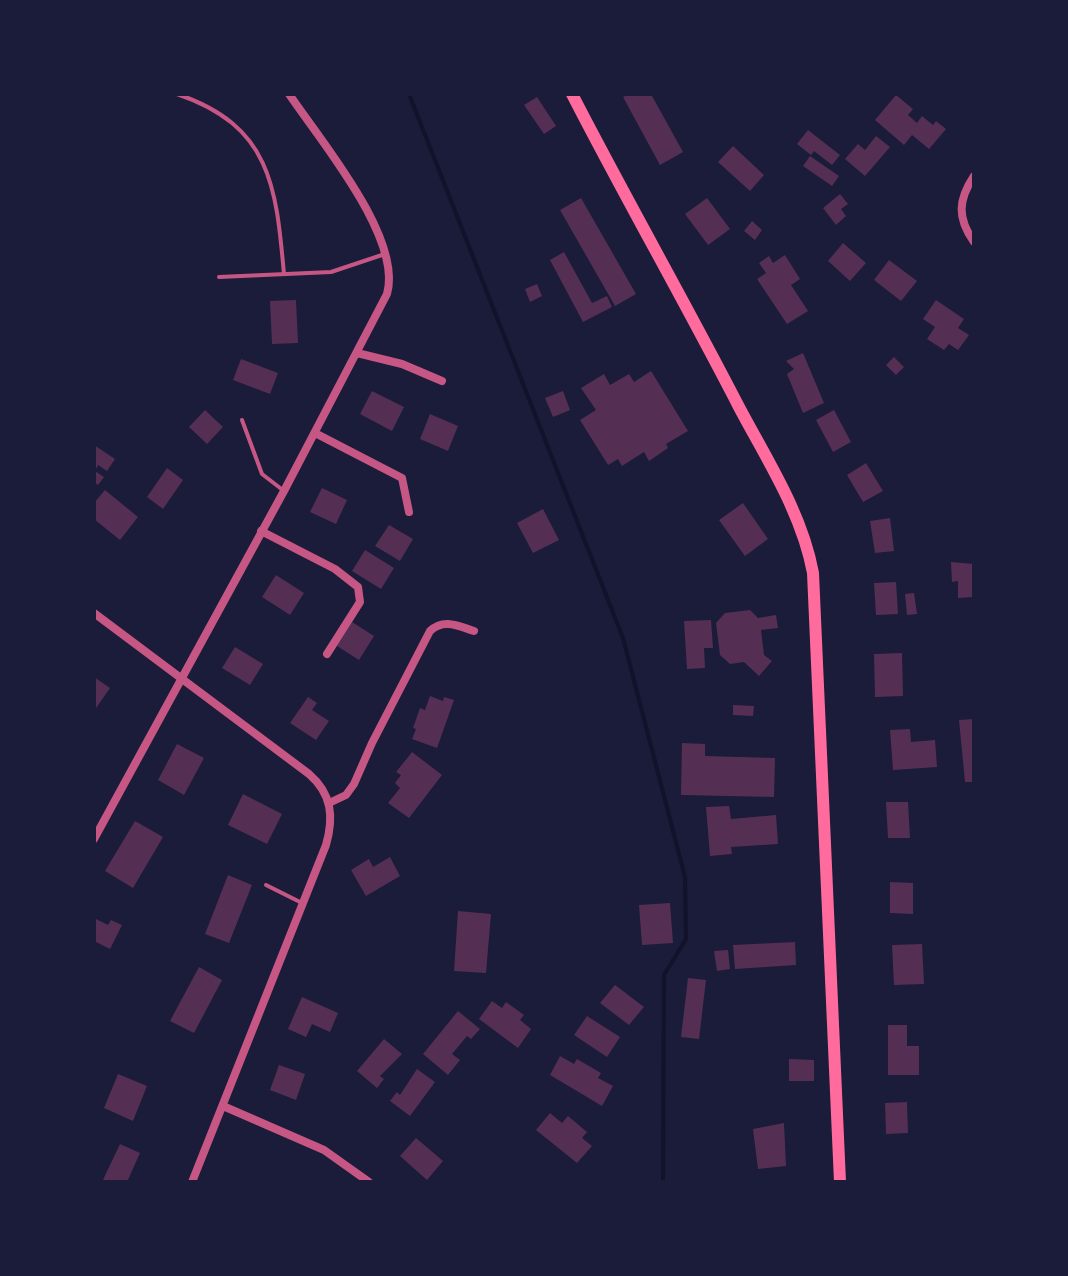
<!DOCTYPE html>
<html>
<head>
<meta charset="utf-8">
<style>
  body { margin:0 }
  #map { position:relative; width:1068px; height:1276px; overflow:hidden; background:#1b1b3a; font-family:"PT Sans",sans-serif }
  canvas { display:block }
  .frame { position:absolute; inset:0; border:96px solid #1b1b3a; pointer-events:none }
</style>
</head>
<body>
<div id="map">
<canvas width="1068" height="1276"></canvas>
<div class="frame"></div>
</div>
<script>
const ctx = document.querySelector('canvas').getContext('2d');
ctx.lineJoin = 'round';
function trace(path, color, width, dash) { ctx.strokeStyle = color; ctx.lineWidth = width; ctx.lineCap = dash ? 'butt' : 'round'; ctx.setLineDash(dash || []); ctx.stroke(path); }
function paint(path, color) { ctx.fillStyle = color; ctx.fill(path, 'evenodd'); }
trace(new Path2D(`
  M409,94L623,638L685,877L686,939L664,975L663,1182`), '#12122b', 4);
paint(new Path2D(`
  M629,94H651L683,152L660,165L623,97Z
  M896,95L913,109L908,115L917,123L922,116L933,125L936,121L946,129L929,149L912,135L904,145L875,120Z
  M537,97L556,126L544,134L524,105Z
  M808,130L840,155L832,165L814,151L811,155L797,144Z
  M876,136L890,147L865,176L845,159L858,144L865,150Z
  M733,146L764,175L750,191L718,162Z
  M810,156L839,176L832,186L803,166Z
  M840,194L848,204L841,209L846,216L836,225L823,208Z
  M581,198L636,294L615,306L560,210Z
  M707,198L730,229L708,245L685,214Z
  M752,221L762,230L755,240L744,231Z
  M843,243L866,263L850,281L828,261Z
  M564,252L592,303L607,296L612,307L583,322L550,260Z
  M785,255L800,279L791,285L808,311L787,324L757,279L766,273L759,263L769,256L773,263Z
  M889,260L917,281L901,301L874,280Z
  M537,284L542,296L530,302L525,289Z
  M296,300L298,343L272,344L270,301Z
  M936,300L964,319L958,328L969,335L958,350L949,344L944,350L927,339L935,327L923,319Z
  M803,353L824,403L803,413L787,374L794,369L786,361Z
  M894,357L904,367L896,375L886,365Z
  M241,359L278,373L270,394L233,380Z
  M651,371L688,431L666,444L668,448L649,461L644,452L622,466L618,459L608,465L580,420L596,410L581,388L604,374L610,385L629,374L634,382Z
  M372,391L404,407L392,431L360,414Z
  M563,391L570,410L553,417L545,398Z
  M205,410L223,427L207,444L189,427Z
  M834,410L851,442L833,452L816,420Z
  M430,414L458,426L448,451L420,439Z
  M94,445L115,459L107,471L98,465L95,471L104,477L98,485L94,482Z
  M866,463L883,491L863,502L847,475Z
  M167,468L183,480L163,509L147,497Z
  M322,488L347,500L336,524L310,512Z
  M105,490L138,517L120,540L94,519V503Z
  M743,503L768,539L745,556L719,520Z
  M543,509L559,540L533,553L517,523Z
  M890,518L894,551L875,553L870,521Z
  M389,525L413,539L400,561L375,546Z
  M365,550L394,568L381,589L352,571Z
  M951,562L974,564V597L958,598V581L952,582Z
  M276,575L304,593L290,615L262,597Z
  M896,582L898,614L876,615L874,583Z
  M914,593L917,614L907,615L905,594Z
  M750,610L758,618L776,615L778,628L761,630L764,655L772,661L759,676L744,662L730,664L720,655L716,623L725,613Z
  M711,620L713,648H704L705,668L687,669L684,621Z
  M352,622L374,636L359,660L337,646Z
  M235,647L263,664L250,685L222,668Z
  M902,653L903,696L875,697L874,654Z
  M94,677L110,688L94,711Z
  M430,696L443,701L444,697L454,700L437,748L412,739L416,729L413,728L420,708L425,710Z
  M308,697L317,703L312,710L329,721L316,740L290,723Z
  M733,705L754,706L753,716L733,715Z
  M974,719V782H965L959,720Z
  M910,729L911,742L935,740L937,767L893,770L890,730Z
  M682,743L705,744V756L775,758L774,797L681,795Z
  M177,744L204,758L184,795L158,780Z
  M412,752L442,775L409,818L388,803L400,788L395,783L401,775L396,772Z
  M243,794L282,814L267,844L228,825Z
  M886,802H908L910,838H888Z
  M729,806L731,819L776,815L778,844L731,847L732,854L710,856L706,807Z
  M135,821L163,837L133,888L105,871Z
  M390,857L400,876L366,896L351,870L369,859L373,867Z
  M228,875L252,885L229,943L205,934Z
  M890,882L913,883V914L890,913Z
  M670,903L673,943L642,945L639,905Z
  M458,911L491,914L486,973L454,971Z
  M94,918L108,925L111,920L122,925L110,949L94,941Z
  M795,942L796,965L735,969L733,945Z
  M922,944L924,984L894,985L892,945Z
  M728,950L730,969L717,971L714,951Z
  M199,967L222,980L194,1033L170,1021Z
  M688,978L706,980L699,1039L681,1037Z
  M615,985L644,1007L629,1025L600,1003Z
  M302,997L338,1013L330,1032L312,1024L306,1037L288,1029Z
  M492,1001L502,1008L506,1002L524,1015L520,1020L531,1029L518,1048L479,1019Z
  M458,1011L480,1029L471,1039L467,1036L452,1054L460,1060L448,1075L423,1054Z
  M587,1016L620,1037L607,1057L574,1035Z
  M888,1025H907V1046H919V1075H888Z
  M384,1039L402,1054L380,1076L384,1079L377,1088L357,1071Z
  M560,1056L574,1064L577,1059L601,1073L598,1078L613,1086L602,1106L550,1075Z
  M789,1059L814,1060V1081H789Z
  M279,1065L305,1074L296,1100L270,1090Z
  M417,1069L435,1082L410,1116L390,1101L397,1092L400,1095Z
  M118,1074L147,1086L133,1121L104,1108Z
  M907,1102L908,1133L886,1134L885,1103Z
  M550,1113L562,1123L568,1116L587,1132L582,1138L592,1146L577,1163L536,1130Z
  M784,1123L786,1166L758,1169L753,1129Z
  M416,1138L443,1161L427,1180L400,1156Z
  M120,1144L140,1153L127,1182H102Z`), '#542f53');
trace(new Path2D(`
  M177,94C271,126 276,186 284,274
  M219,277L331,272L385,254
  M242,420L262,474L284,491
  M266,885L304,904`), '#c65784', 4);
trace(new Path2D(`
  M974,176C958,200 957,218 974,242
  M357,353L402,364L442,381
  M315,433L402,478L409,512
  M261,531L335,569L358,587L360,602L327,654
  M94,613L309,774C332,794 334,817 326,845L192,1182
  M329,803L346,795L354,784L372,743L430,631C444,618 458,626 474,631
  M94,839L284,491L387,294C403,238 320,140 289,94
  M223,1106L324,1150L369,1182`), '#c65784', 8);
trace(new Path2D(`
  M572,94C626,199 685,302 739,407C767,460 802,513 813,573L840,1182`), '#ff6b9d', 12);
</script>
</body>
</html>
